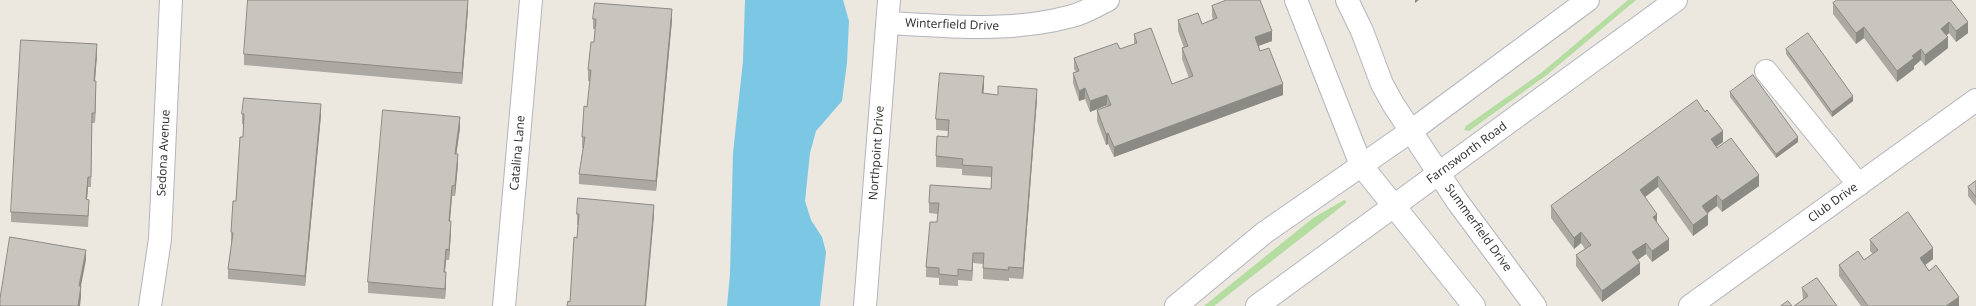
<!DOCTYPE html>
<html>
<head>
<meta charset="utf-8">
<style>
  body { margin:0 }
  canvas { display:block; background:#ece7df }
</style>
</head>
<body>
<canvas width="1976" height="306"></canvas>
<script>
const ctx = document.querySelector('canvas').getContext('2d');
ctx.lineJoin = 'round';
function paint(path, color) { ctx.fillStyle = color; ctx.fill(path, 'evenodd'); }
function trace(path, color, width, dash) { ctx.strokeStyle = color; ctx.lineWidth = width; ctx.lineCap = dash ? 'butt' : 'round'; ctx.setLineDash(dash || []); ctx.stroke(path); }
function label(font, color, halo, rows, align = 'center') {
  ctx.font = font + ' "Open Sans",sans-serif'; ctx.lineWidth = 3.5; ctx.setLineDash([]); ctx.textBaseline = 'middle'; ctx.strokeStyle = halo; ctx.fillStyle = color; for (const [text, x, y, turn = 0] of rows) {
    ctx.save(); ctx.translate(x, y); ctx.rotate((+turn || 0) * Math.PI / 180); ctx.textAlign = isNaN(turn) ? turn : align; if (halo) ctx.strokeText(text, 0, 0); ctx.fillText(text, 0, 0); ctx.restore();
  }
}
paint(new Path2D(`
  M1628,0H1636L1548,74L1469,131L1464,130L1466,126L1541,73Z
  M1344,200L1346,201V203L1214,306H1204L1313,218Z`), '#b5dda1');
paint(new Path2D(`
  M745,0H843L849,21L847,63L842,101L816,131L810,153L805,201L811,220L822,237L826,252L820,306H727L730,274L733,153L743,61Z`), '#7cc7e4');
const minor = new Path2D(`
  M1296,0L1361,165L1474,306
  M1347,0L1362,31L1382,84L1393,104L1457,201L1535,306
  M888,23C949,26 1012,33 1072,16C1085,13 1097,5 1108,0
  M1766,71L1859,185
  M150,306L160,239L171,0
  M504,306L531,0
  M865,306L889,0
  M1176,306L1264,233L1411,131L1588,0
  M1257,306L1676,0
  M1690,306L1976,100`);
trace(minor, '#b3b5be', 24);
trace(minor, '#fff', 22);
paint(new Path2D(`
  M1951,0L1968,33L1956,42L1949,33L1946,36L1948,48L1925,66L1921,60L1914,66V69L1897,82L1864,38L1856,44L1833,14V3Z
  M1212,6L1272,41L1259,46L1260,51L1283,95L1114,157L1108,144L1106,145L1097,121V110L1107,106V105L1090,112L1085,99L1079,101L1073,83V73L1076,72L1074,69V58L1120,49L1134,44V34L1172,84L1189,78L1182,59V48H1184L1178,31V20L1202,24L1213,19L1212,16Z
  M468,9L462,84L244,65V54Z
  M593,19L672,20L656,191L579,184V174L583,148H582V137L587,107L590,81H588V70L594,42L595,29H593Z
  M1786,49L1853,101L1832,117L1786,54Z
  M97,55L95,81L96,91L95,123H92L91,187H88L87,199L89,210L88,227L11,222V212Z
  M984,87L983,94L1037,99L1023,279L1009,278V281L983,279V264L973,263L972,281L958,280V286L939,285V278L926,277V267L937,222L938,214L929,213V203L991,189V177L962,175V169L936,167V156L948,137V131L936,130V119Z
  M1730,92L1798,142L1776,158L1730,97Z
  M242,114L321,115L305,286L228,279V269L232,243H231V232L236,201L244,125L242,124Z
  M460,128L456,154L458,164L455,196H452L450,221L451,232L449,260H446L445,272L446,283L445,299L368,293V282Z
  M1723,142L1716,147L1717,148L1759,186L1722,212L1717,206L1707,214L1708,225L1693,236L1658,187L1645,197L1669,250L1652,262L1646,254L1637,260L1640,274L1602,302L1576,266V255L1585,249L1581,243L1574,249L1551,218V206Z
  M1976,181V206L1968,196V187Z
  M577,214L654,216L570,302L578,225H577Z
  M1870,240L1933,259L1925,265L1959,306H1861L1839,276V265L1864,260L1873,254L1870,251Z
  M1802,288L1837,306L1803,300Z`), '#aca9a3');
paint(new Path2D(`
  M468,0V9L462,84V73Z
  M1415,0H1419L1415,3Z
  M672,9V20L656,191V181Z
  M1949,22V33L1941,40V29Z
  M1968,22V33L1956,42V31Z
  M1864,27V38L1856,44V33Z
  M1272,31V41L1255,47V37Z
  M1948,37V48L1925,66V55Z
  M97,44V55L94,92V81Z
  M1921,49V60L1914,66V69L1897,82V71L1912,56Z
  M984,76V87L982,104V93Z
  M96,81V91L95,123V113Z
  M1283,84V95L1114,157V147Z
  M1085,88V99L1079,101V91Z
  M1037,89V99L1023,279V268Z
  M1107,95V105L1090,112V101Z
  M1853,96V101L1832,117V112Z
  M321,104V115L305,286V276Z
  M460,117V128L455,164V154Z
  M1723,131V142L1711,150V139Z
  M1108,133V144L1106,145V134Z
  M1798,137V142L1776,158V154Z
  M458,154V164L455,196V185Z
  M1759,175V186L1722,212V201Z
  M1658,176V187L1640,201V190Z
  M88,177V187L86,210V199Z
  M452,186V196L449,231V221Z
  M1717,195V206L1702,217V206Z
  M654,205V216L646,306H645Z
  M1657,214V225L1653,217Z
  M1708,214V225L1693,236V225Z
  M451,221V232L449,260V250Z
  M1581,232V243L1574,249V238Z
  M1669,239V250L1652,262V251Z
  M1646,243V254L1632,264V252Z
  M1933,248V259L1920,269V258Z
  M446,249V260L444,282V272Z
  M86,250V260L79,296V286Z
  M973,253V263L972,281V271Z
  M1640,263V274L1602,302V291Z
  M446,272V283L445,299V289Z
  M81,286V297L80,306H78Z
  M1959,297V306H1946Z`), '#8c8a85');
const building = new Path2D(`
  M248,0H468L462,73L244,54Z
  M1227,0H1260L1272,31L1255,37L1260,51L1269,48L1283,84L1114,147L1108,133L1106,134L1097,110L1111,105L1107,95L1090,101L1085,88L1079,91L1073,73L1079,71L1074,58L1117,43L1120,49L1137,43L1134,34L1151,28L1172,84L1193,76L1182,48L1188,46L1178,20L1198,13L1202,24L1217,18L1212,6Z
  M1837,0H1951L1968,22L1956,31L1949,22L1941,29L1948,37L1925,55L1921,49L1912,56L1914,58L1897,71L1864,27L1856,33L1833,3Z
  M595,3L672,9L656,181L579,174L585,137H582L584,106L587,107L591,70H588L591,42H594L596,19H593Z
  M1808,33L1853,96L1832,112L1786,49Z
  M21,40L97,44L94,81H96L95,113H92L91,177H88L86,199L89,200L88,216L11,212Z
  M940,73L984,76L982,93L998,95V86L1037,89L1023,268L1008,267L1009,270L983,268L984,253H973L972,271L958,269V276L939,274V268L926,267L930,222H937L939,203H929L930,185L991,189L992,167L962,165L963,159L936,156L937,136L948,137L949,120L936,119Z
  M1753,75L1798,137L1776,154L1730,92Z
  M244,98L321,104L305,276L228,269L233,233L231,232L233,201H236L240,137H243L244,114H242Z
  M1697,100L1705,112L1707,110L1723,131L1711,139L1717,148L1731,138L1759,175L1722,201L1717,195L1702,206L1708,214L1693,225L1658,176L1640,190L1657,214L1653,217L1669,239L1652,251L1646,243L1632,252L1640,263L1602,291L1576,255L1591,245L1581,232L1574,238L1551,206Z
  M383,110L460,117L455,154H458L455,185L452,186L449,221H451L449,250L446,249L444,272H446L445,289L368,282Z
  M1976,181V197L1968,187Z
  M578,198L654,205L645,306H567L568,301L570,302L574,237L577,238L579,214H577Z
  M1908,212L1933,248L1920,258L1929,271L1936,265L1959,297L1946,306H1868L1839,265L1858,251L1864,260L1878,250L1870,240Z
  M10,237L86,250L79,286H81L78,306H0V299Z
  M1817,278L1837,306H1794L1808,296L1802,288Z
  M1788,301L1792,306H1781Z`);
paint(building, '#c8c5be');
trace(building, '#8c8a85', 1);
label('12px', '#2c2c2c', '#fff', [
  ["Winterfield Drive",952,25,2],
  ["Sedona Avenue",164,153,-87],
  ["Catalina Lane",518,153,-85],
  ["Northpoint Drive",877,153,-86],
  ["Farnsworth Road",1467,153,-36],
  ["Club Drive",1833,203,-36],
  ["Summerfield Drive",1478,228,54]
]);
</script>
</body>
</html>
